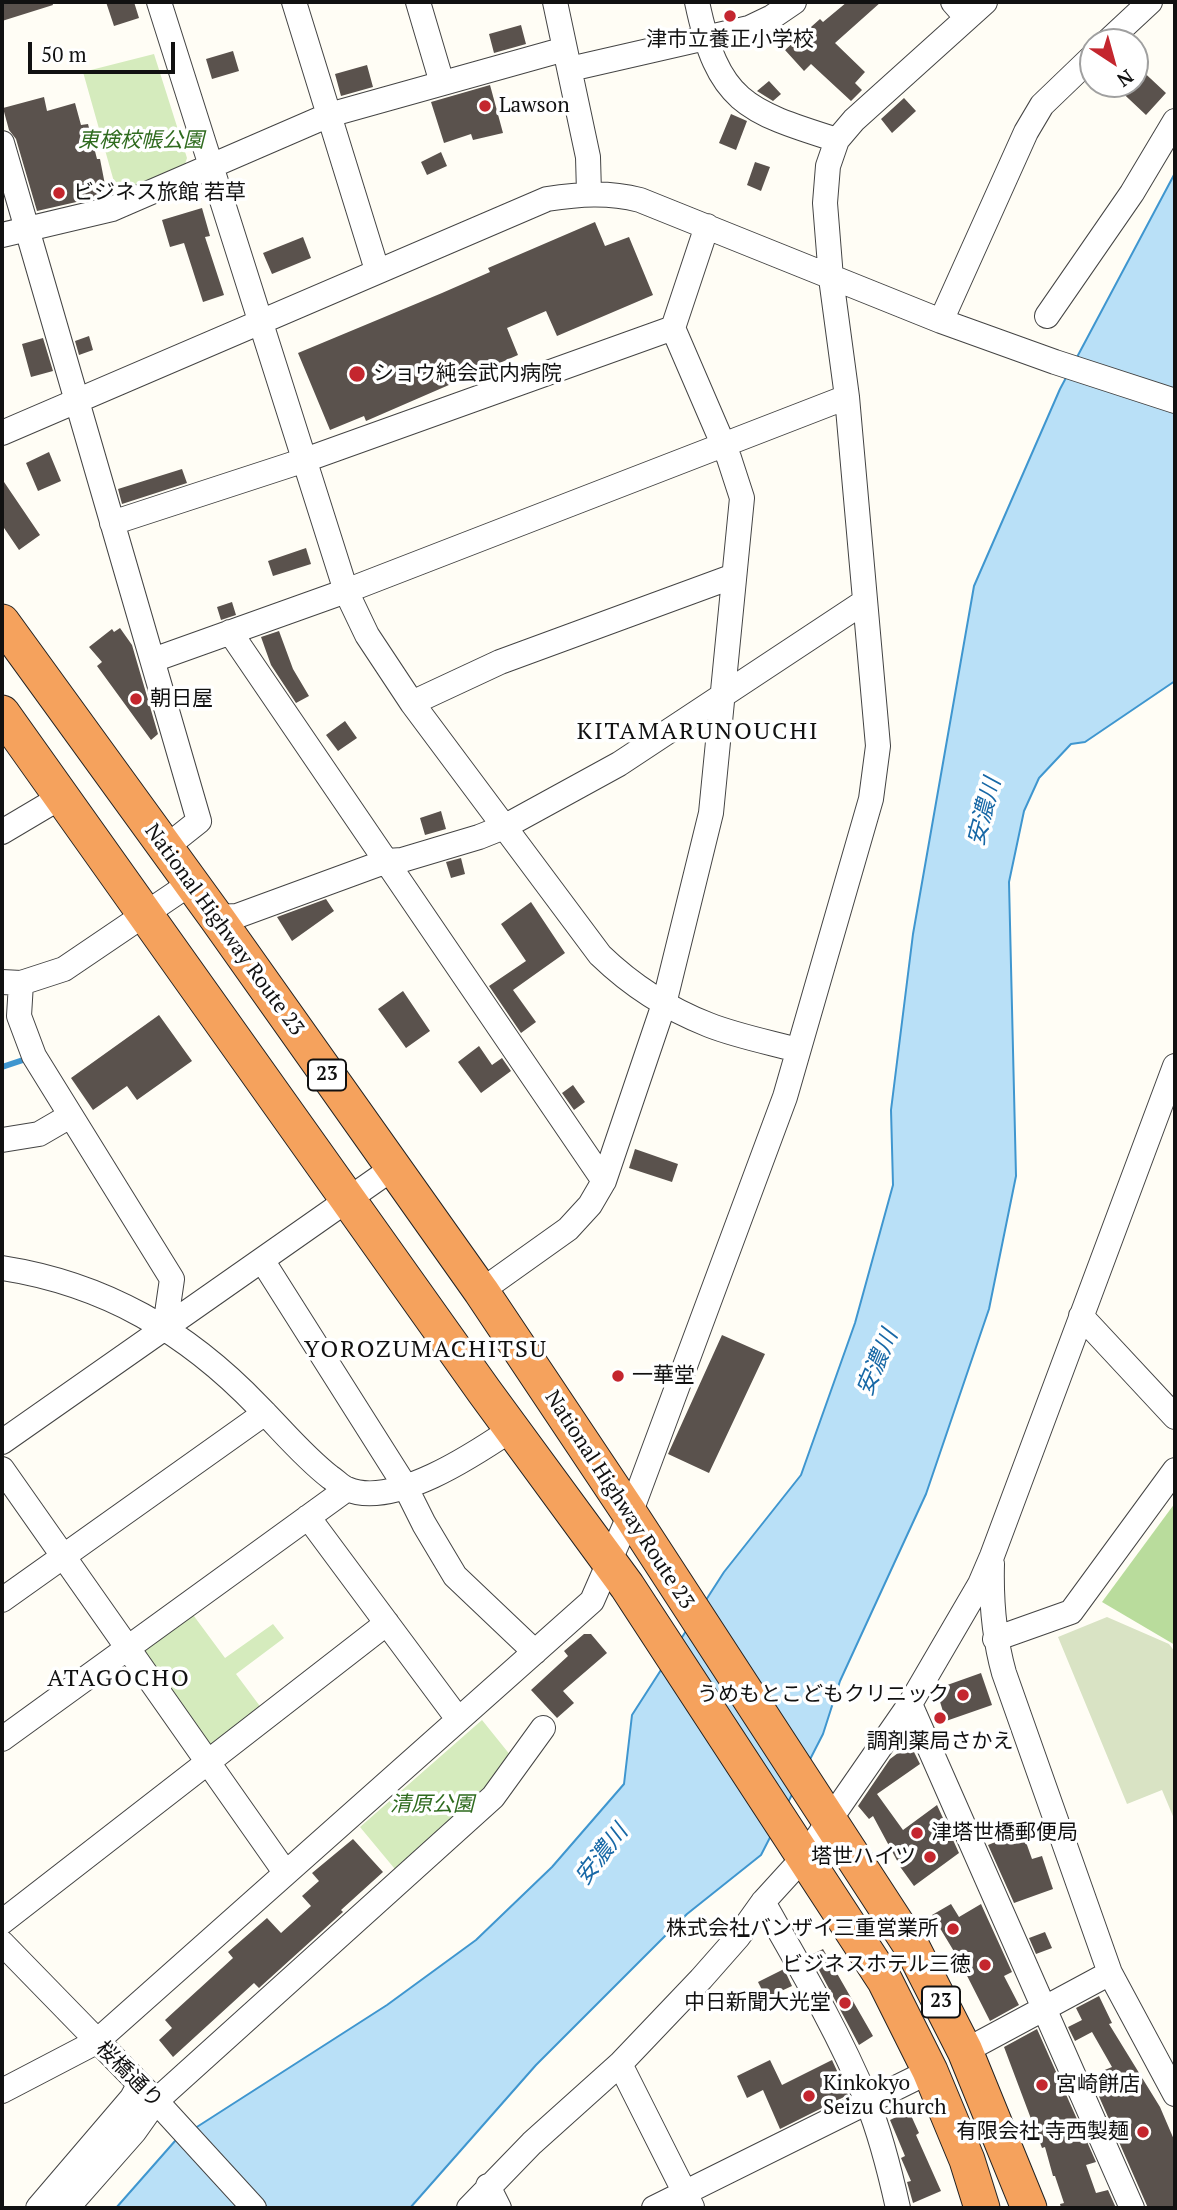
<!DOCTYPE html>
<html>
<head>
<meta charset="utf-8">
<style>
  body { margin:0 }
  #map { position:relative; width:1177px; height:2210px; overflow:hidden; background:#fffdf5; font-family:"PT Serif",serif }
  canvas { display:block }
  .frame { position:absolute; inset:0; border:4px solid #111; pointer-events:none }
  .north { position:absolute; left:1079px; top:28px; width:70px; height:70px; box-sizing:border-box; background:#fff; border:2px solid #a0a0a0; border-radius:50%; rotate:144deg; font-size:19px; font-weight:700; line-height:28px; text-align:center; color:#111 }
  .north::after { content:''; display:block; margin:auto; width:24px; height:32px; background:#c4262e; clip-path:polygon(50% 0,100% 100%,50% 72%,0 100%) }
  .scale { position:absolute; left:28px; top:42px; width:147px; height:32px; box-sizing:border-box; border:4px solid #111; border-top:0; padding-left:9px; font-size:21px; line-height:24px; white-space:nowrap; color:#111; -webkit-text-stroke:5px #fff; paint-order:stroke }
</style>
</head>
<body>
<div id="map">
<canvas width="1177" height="2210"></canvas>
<div class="frame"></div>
<div class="north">N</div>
<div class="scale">50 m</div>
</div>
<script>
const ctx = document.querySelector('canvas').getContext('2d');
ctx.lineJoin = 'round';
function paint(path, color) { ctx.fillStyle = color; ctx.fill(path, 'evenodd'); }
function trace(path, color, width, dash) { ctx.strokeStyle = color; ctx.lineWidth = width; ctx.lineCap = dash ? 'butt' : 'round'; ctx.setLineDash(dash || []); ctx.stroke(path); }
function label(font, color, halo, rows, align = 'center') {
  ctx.font = font + ' "PT Serif","Noto Sans JP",serif'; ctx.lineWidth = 7; ctx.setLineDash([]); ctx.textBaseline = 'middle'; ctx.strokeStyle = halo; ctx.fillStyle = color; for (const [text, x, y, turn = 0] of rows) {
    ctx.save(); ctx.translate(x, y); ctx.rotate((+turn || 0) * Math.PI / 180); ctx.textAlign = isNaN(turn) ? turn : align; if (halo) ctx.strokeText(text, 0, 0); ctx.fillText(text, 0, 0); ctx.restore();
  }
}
paint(new Path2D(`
  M154,54L187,158L184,167L118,196L83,72Z
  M191,1612L225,1658L273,1624L284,1638L236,1674L262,1709L214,1746L206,1745L144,1655L145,1645Z
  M482,1720L511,1756L496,1787L399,1874L360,1827Z`), '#d5ebbd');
paint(new Path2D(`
  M1175,1503V1645L1102,1602Z`), '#b9dc9c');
paint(new Path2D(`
  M1107,1617L1169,1644L1175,1652V1821L1162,1790L1127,1804L1058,1637Z`), '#d9e3c4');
const water = new Path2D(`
  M1175,173V681L1085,742L1071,744L1039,778L1024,811L1009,882L1016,1176L989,1309L926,1494L840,1681L823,1734L761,1855L687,1914L536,2065L410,2208H116L175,2141L387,2005L476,1940L552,1867L624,1784L632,1715L724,1572L801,1475L855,1323L893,1185L891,1110L913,934L974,586L1060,389Z`);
paint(water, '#b9e0f7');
trace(water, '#3f96cf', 2);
trace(new Path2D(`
  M2,1067L29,1058`), '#3f96cf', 6);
paint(new Path2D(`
  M2,2H52L53,5L2,21Z
  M106,2H134L139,18L114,26Z
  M847,2H881L835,43L865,72L855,83L862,90L851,101L811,64L804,71L785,50L820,19L823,22Z
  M521,25L526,44L494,53L489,34Z
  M233,51L239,71L212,79L206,59Z
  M1135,64L1166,93L1146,115L1113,84H1135Z
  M367,65L373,87L341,96L335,74Z
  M769,81L781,94L773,101L757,91Z
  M490,85L503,133L473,140L471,134L444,143L431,102Z
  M44,97L47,111L75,103L81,125L88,124L97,159H100L107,195L37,211L16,139L9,130L3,108Z
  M904,98L916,111L892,133L881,119Z
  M731,114L747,121L736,150L719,143Z
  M441,152L447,166L427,175L421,162Z
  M755,162L770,167L761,191L747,185Z
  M202,208L210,236L205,237L224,295L203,302L184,243L170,247L162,220Z
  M595,222L605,246L629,237L653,295L557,336L546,311L507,328L518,355L366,421L364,416L330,430L298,353L442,293L490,272L488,268Z
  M303,237L311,258L272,274L263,253Z
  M89,336L93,350L79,355L75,341Z
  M43,338L53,371L31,377L22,344Z
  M49,452L61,481L38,491L26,463Z
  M182,469L187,483L122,504L118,489Z
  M2,479L40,535L19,550L2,525Z
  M306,548L311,564L273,576L268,561Z
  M232,602L236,615L221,620L217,607Z
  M120,628L132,645L158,734L151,740L97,666L102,662L89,647L112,629L114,632Z
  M279,631L293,669L309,696L296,703L271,665L261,637Z
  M345,721L357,738L338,751L326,735Z
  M441,811L446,829L425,835L420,818Z
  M461,858L465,874L451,878L446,862Z
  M326,899L334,911L292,941L277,917Z
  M531,902L565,953L513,990L536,1022L521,1033L489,986L526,961L501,924Z
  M403,991L430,1031L406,1048L378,1009Z
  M159,1015L192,1061L137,1100L127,1086L93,1110L71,1078Z
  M479,1046L492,1065L502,1058L511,1071L481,1093L458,1062Z
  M573,1085L585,1102L574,1110L562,1093Z
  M635,1149L678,1164L672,1182L629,1168Z
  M722,1335L765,1354L709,1473L668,1454Z
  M584,1634H591L607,1653L563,1691L574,1703L557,1718L531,1690L568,1656L564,1651Z
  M981,1673L992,1705L946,1721L936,1689Z
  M910,1744L920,1764L877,1794L903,1830L937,1805L959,1853L914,1886L901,1868L873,1816L869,1819L858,1806L890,1759Z
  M1022,1831L1032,1859L1042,1856L1053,1889L1014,1903L988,1845Z
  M353,1839L383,1872L341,1910L343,1912L259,1988L254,1983L173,2057L159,2040L172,2028L165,2020L233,1958L228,1952L267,1918L281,1933L311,1906L302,1896L319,1881L312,1873Z
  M951,1904L959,1917L981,1904L1012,1972L1004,1976L1019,2005L990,2021L958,1958L932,1915Z
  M1045,1932L1052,1948L1036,1954L1029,1938Z
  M823,1949L873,2036L859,2045L811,1955Z
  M784,1969L792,1986L766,1998L758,1982Z
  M1099,1996L1112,2023L1109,2024L1160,2107L1175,2142V2208H1148L1090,2076L1112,2067L1092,2032L1075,2041L1068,2027L1082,2020L1076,2008Z
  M1037,2029L1096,2162L1086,2165L1096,2193L1108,2190L1116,2208H1061L1060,2204L1064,2203L1055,2176H1053L1045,2147L1042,2148L1004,2047Z
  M770,2060L782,2085L832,2060L848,2095L780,2129L763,2090L747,2098L737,2076Z
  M909,2111L919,2133L916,2135L941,2191L913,2203L907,2182L911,2181L901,2158L905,2156L890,2120Z`), '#5a524d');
const minor = new Path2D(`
  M159,2L346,591L367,635L412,703L600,955C631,985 668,1009 709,1025C737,1036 768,1042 798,1050
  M294,2L377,270
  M418,2L442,83
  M555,2L588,157L589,193
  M697,2C718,102 745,111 837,140
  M953,2L967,18
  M1107,42L1150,2
  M570,69L749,28L772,17L794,2
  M2,143L199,821L165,848
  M2,235L112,209L329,115L565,49
  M1047,316L1132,193L1175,121
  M941,321L1026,132L1042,105L1093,56
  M2,433L547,199C580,194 608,192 640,200L941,321L1055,362L1175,401
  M112,523L305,460L673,328
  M230,632L604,1181
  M153,660L346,591L847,397
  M412,703L500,662L734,576
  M2,832L61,797
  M216,917L237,916L387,861L402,860L479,837L504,827L619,764L864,602
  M2,982L21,983L64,969L191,883
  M21,983L19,1016L34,1056L172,1279L165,1327
  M2,1140L39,1134L70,1116
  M262,1260L405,1486L424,1524L455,1576L535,1652
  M2,1268C105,1284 187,1332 258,1406C282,1430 303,1456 330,1477C335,1480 341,1487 347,1489C393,1509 475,1454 512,1429
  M481,1291L568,1229L590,1205L604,1181L664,1004L711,813L742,498L729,458L673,328L707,226
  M1081,1316L1175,1417
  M2,1442L393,1168
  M2,1469L285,1872
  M308,1517L458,1719
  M992,1564C991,1601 994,1637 1004,1673L1110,1973L1175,2094
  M2,1600L265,1413
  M995,1639L1071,1612L1175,1470
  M910,1704L1132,2208
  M2,1739L347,1489
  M763,1902C800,1967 838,2031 867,2101C881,2135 890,2172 898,2208
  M2,1922L387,1623
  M2,1943L156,2101L254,2208
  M965,2051L1110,1973
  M620,2064L692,2207
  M2,2091L96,2042L592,1601L630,1514L785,1097L871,799L878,746L847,397L831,278L825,203L828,166L837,140L854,120L985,2
  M488,2186L499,2208
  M38,2208L132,2098L139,2085
  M67,2208L134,2132L156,2101L493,1797L543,1728
  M469,2208L532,2143L620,2064L701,1979L738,1937L763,1902L804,1857L910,1704L980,1584L992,1556L1175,1066
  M654,2208L930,2071`);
const highway = new Path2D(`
  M2,622L216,917L481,1291L630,1514L913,1949L965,2051L1029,2208
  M2,713L484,1391L627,1586L885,1981L930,2071L967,2160L982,2208`);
trace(minor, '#444', 26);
trace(highway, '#222', 37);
trace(minor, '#fff', 24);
trace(highway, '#f5a25d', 35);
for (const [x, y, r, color] of [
  [730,16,7,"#c4262e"],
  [485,106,7,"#c4262e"],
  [59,193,7,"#c4262e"],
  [357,374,9,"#c4262e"],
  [136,699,7,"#c4262e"],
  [618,1376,7,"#c4262e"],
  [963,1695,7,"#c4262e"],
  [940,1718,7,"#c4262e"],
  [917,1833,7,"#c4262e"],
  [930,1857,7,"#c4262e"],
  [953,1929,7,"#c4262e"],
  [985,1965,7,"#c4262e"],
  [845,2003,7,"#c4262e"],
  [1042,2085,7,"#c4262e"],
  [809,2096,7,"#c4262e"],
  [1143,2132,7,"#c4262e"]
]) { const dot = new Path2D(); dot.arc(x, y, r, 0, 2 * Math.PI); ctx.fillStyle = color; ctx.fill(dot); trace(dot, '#fff', 2.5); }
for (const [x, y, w] of [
  [327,1075,38],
  [941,2002,38]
]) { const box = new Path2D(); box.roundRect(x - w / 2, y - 15.5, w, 31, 5); ctx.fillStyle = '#fff'; ctx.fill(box); trace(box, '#111', 2); }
label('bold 19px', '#111', null, [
  ["23",327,1075],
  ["23",941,2002]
]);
label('21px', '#111', '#fff', [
  ["津市立養正小学校",730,40,"center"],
  ["Lawson",499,106],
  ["ビジネス旅館 若草",73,193],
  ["ショウ純会武内病院",373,374],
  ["朝日屋",150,699],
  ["一華堂",632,1376],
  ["うめもとこどもクリニック",949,1695,"right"],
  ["調剤薬局さかえ",940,1742,"center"],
  ["津塔世橋郵便局",931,1833],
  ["塔世ハイツ",916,1857,"right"],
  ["株式会社バンザイ三重営業所",939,1929,"right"],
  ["ビジネスホテル三徳",971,1965,"right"],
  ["中日新聞大光堂",831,2003,"right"],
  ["Kinkokyo",823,2084],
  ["Seizu Church",823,2108],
  ["宮崎餅店",1056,2085],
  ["有限会社 寺西製麺",1129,2132,"right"]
], 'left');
label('italic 21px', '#2f6b1f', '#fff', [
  ["東検校帳公園",141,141],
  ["清原公園",432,1805]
]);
label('21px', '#111', '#fff', [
  ["National Highway Route 23",224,930,54],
  ["National Highway Route 23",619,1500,57],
  ["桜橋通り",129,2075,45]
]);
label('italic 23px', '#1768a6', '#fff', [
  ["安濃川",985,812,-75],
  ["安濃川",878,1363,-67],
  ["安濃川",602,1855,-52]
]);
ctx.letterSpacing = '2px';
label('24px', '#111', '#fff', [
  ["KITAMARUNOUCHI",698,732],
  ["YOROZUMACHITSU",426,1350],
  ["ATAGOCHO",119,1679]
]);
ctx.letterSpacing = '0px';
</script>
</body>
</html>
